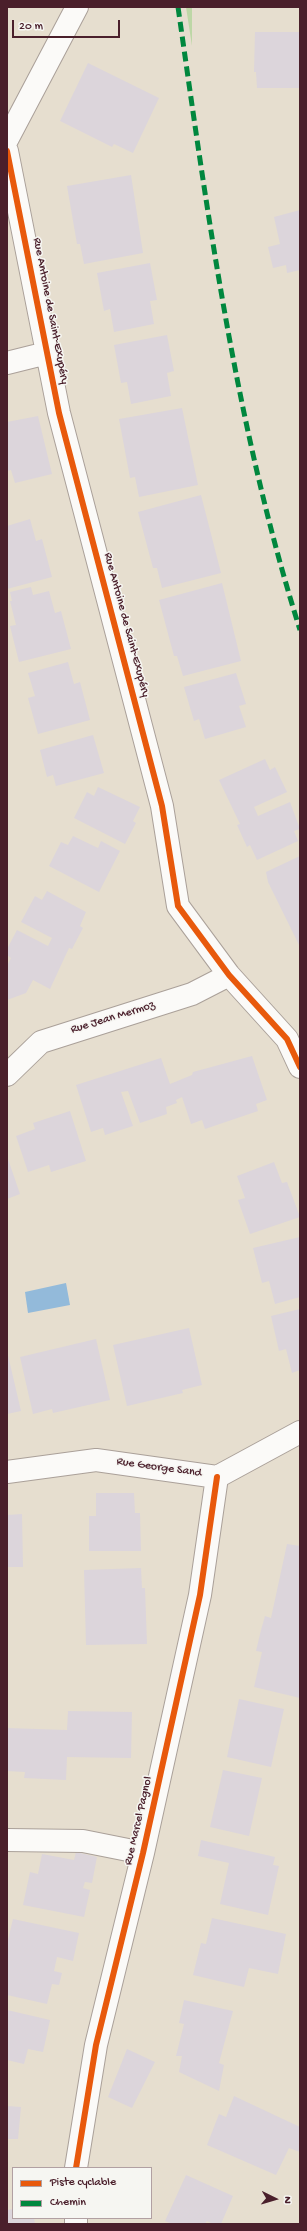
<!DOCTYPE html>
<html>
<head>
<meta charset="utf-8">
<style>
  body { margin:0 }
  #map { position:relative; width:307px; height:2231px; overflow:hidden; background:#e6decf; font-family:"Gochi Hand",sans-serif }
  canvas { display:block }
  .frame { position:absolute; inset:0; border:8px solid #4a1f2b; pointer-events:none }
  .legend { position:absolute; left:12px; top:2167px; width:140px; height:52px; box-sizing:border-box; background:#f6f6f2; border:1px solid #b1a0a2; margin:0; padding:5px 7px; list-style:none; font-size:12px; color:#4a1f2b }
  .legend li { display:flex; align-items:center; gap:8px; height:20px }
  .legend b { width:20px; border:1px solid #b1a0a2 }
  .north { position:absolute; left:255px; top:2179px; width:40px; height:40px; -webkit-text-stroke:3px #f6f6f2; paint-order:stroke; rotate:95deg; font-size:11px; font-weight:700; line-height:16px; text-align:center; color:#4a1f2b }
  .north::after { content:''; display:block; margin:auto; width:14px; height:18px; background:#4a1f2b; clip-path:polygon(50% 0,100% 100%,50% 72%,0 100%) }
  .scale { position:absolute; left:12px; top:20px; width:108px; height:18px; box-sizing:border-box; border:2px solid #4a1f2b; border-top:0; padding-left:5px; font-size:12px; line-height:14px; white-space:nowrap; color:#4a1f2b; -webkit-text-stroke:3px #f6f6f2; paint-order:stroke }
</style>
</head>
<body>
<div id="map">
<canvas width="307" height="2231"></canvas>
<div class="frame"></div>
<ul class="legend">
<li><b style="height:5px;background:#e8590c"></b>Piste cyclable</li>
<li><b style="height:5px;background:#00873e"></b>Chemin</li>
</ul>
<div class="north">N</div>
<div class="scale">20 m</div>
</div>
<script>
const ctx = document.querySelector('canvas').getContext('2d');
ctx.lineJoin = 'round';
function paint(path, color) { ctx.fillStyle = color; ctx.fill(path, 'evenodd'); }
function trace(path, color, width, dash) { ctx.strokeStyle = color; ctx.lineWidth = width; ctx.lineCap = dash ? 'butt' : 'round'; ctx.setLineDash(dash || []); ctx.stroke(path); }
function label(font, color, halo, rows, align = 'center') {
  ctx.font = font + ' "Gochi Hand",sans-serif'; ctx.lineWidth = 3; ctx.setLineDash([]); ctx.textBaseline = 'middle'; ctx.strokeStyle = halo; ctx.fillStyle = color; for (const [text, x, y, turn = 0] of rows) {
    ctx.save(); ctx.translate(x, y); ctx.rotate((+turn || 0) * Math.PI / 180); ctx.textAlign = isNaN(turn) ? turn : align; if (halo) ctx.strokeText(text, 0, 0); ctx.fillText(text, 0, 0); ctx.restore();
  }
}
paint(new Path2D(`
  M186,7H192V46Z`), '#bdd7a6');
paint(new Path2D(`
  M66,1283L70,1305L28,1313L25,1292Z`), '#93bada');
paint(new Path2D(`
  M255,32H300V88H257L256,72H254Z
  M88,63L159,98L133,153L114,144L112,147L60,121Z
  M131,175L143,253L84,264L80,244H77L67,186Z
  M300,210V270L287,273L286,265L273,268L268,247L280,244L274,217Z
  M150,263L157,300L150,301L154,324L114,332L110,309L104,311L97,273Z
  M167,335L174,371L167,373L171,396L131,404L127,382L121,383L114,345Z
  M182,408L198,485L139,497L135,477L130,478L119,419Z
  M38,416L52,474L15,483L11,470L7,471V422Z
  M201,495L221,573L162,588L157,568H153L138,512Z
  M30,519L36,541L42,539L52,577L7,589V526Z
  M222,583L241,661L183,676L177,656H174L159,600Z
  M31,587L33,595L49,591L55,613L61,611L71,649L19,662L10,626L16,625L10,601H12L10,592Z
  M68,662L74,684L80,682L90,720L38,734L28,698L35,696L28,673Z
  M236,673L246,704L239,706L246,727L205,739L199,719L194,721L184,687Z
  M93,735L104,773L56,786L53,775L47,777L40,750Z
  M265,759L270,770L275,767L287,792L254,807L258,816L290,802L300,829L294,831L298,841L257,860L250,845L247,847L237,825L240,824L219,780Z
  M98,787L140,807L133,821L136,823L125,844L74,818L87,792L94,796Z
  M73,836L98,848L101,841L120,851L99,892L49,866L61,842L68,845Z
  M300,856V947L268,882L266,872Z
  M47,891L86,912L80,926L83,928L72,949L69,948L50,989L33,980L26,993L7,1000V966L11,958L7,955V949L17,930L48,946L52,938L21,922L35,896L42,900Z
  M252,1056L267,1100L256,1104L258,1111L205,1129L202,1120L191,1124L182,1097L176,1100L177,1103L166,1107L167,1114L140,1123L128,1091L121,1092L133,1126L105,1135L103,1128L91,1132L76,1085L161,1058L170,1084L192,1075L193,1072Z
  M70,1111L86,1161L51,1172L49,1165L28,1172L16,1136L35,1129L33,1123Z
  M7,1156L20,1194L7,1199Z
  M274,1162L282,1183L287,1182L300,1217L250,1234L238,1200L245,1198L237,1176Z
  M300,1237V1297L275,1304L269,1281L262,1283L253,1248Z
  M300,1309V1370L292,1373L286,1349L279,1351L271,1316Z
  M189,1328L202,1385L182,1390L183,1393L127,1406L113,1345Z
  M96,1339L110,1400L53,1413L52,1409L33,1414L20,1357Z
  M7,1351L21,1411L7,1414Z
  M96,1493H134L135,1513H140L141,1551H89V1516H96Z
  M22,1514L23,1567H7V1515Z
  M287,1544L300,1546V1698L254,1687L262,1652L256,1651L261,1630L265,1616L271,1618Z
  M141,1568L142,1588H145L147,1644L86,1645L84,1570Z
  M239,1699L284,1709L271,1767L227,1757Z
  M68,1711L132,1712L131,1758L67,1757L66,1780L24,1778L25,1772L7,1771V1728L67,1730Z
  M223,1770L262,1778L249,1836L210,1827Z
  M201,1840L275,1857L273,1865L279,1866L268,1915L220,1904L229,1863L198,1856Z
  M76,1852L97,1857L92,1883L85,1882L83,1888L90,1890L84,1917L23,1905L30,1872L38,1874L42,1854L74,1860Z
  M212,1918L286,1934L278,1974L249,1968L244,1987L193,1975L201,1943L206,1944Z
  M13,1919L79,1933L73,1961L57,1957L54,1971L62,1973L59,1985L52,1984L47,2004L7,1995V1944Z
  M184,2000L233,2011L219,2063L224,2065L219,2091L179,2072L182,2056H176L184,2024L179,2023Z
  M7,2010L50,2020L43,2052L28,2049L24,2064L7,2060Z
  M127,2049L155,2062L132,2108L108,2097Z
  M234,2096L300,2127V2152L289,2148L276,2175L207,2145L219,2114L226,2117Z
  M7,2106L21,2107L18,2139H7Z
  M186,2175L233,2196L221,2224H213L207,2221L205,2224H172L165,2221Z
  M13,2209V2218H34L35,2224H7V2210Z`), '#dcd5db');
const minor = new Path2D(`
  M7,140L77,7
  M7,151L59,413L162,806L178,906L229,975L287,1039L300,1067
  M7,363L47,353
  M7,1075L41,1042L192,994L229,975
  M7,1472L96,1460L217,1477L300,1432
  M7,1840L83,1841L143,1853
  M76,2168L96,2045L143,1853L200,1595L217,1477
  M76,2224V2218`);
trace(minor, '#aaa099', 24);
trace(minor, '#fbfaf8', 22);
trace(new Path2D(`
  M178,7C208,217 236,427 300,630`), '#00873e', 5, [10, 5]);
trace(new Path2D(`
  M7,151L59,413L162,806L178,906L229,975L287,1039L300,1067
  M76,2168L96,2045L143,1853L200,1595L217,1477`), '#e8590c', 6);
label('12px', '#4a1f2b', '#f6f6f2', [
  ["Rue Antoine de Saint-Exupéry",50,311,79],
  ["Rue Antoine de Saint-Exupéry",126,625,75],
  ["Rue Jean Mermoz",113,1018,-17],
  ["Rue George Sand",159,1468,8],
  ["Rue Marcel Pagnol",139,1821,-77]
]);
</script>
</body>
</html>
